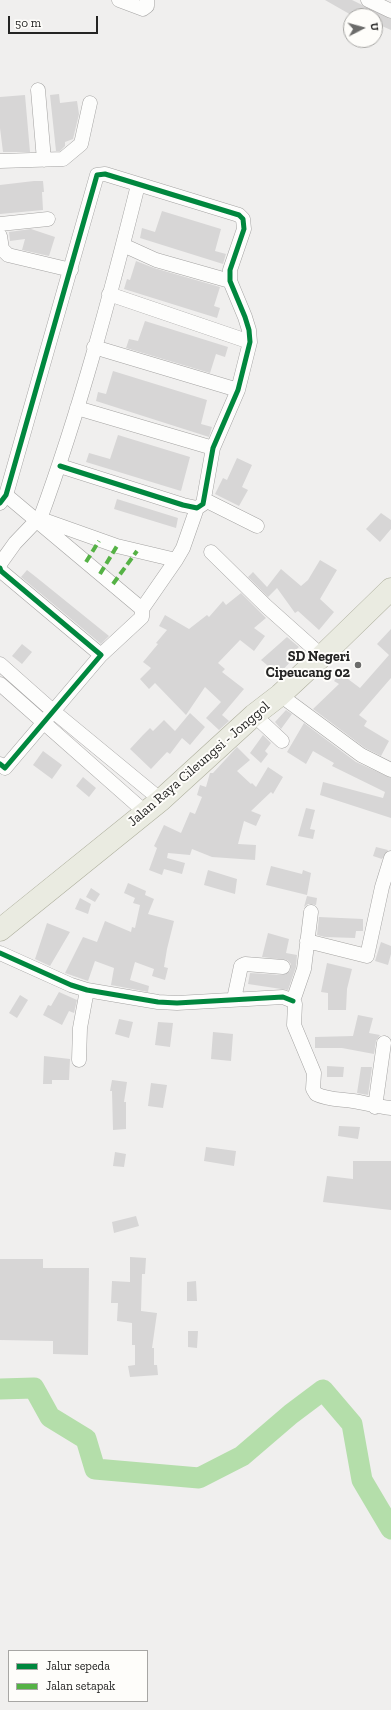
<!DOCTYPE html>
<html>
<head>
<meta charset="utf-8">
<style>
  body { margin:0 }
  #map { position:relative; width:391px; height:1710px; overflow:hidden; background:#f0efee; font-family:"Zilla Slab",serif }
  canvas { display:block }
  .legend { position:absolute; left:8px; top:1650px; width:140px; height:52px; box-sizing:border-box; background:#fefdfa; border:1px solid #a7a6a4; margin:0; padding:5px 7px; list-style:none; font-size:12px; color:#242423 }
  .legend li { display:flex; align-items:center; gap:8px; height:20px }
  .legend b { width:20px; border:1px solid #a7a6a4 }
  .north { position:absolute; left:343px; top:8px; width:40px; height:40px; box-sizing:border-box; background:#fefdfa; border:1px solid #a7a6a4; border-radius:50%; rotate:84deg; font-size:11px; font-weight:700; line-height:16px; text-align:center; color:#242423 }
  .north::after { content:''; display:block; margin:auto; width:14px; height:18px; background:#6b6b6a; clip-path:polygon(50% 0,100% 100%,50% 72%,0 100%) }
  .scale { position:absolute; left:8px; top:16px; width:90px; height:18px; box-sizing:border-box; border:2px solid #242423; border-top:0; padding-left:5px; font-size:12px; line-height:14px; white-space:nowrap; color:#242423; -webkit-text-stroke:3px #fefdfa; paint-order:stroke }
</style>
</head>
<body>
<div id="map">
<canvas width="391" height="1710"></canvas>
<ul class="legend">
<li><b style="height:5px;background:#00873e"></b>Jalur sepeda</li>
<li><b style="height:5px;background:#55b245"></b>Jalan setapak</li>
</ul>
<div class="north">U</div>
<div class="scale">50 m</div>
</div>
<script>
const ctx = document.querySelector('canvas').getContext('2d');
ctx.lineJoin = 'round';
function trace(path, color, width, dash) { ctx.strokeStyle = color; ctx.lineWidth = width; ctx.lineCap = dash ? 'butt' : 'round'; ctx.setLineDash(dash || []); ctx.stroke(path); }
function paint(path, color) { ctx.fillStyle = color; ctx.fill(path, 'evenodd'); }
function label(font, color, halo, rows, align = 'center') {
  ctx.font = font + ' "Zilla Slab",serif'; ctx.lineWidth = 4; ctx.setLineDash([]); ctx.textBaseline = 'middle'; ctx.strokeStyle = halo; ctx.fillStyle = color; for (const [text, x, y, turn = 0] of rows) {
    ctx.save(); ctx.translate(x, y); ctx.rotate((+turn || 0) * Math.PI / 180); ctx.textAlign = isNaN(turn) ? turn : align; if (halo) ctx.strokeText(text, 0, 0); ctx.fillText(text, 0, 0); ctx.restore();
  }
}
trace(new Path2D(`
  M0,1389L34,1388L50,1417L86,1439L95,1469L199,1478L242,1456L291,1414L323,1390L352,1424L362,1480L391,1529`), '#b4deaa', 21);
paint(new Path2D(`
  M325,0H352L391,19V30L375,23V16H353Z
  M59,94L60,103L77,101L79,114L73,139L65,142V146L60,151H56L50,95Z
  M25,95L30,152H3L0,128V97Z
  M34,181H43L44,192H42L43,210L0,214V185Z
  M162,211L221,229L215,251L226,254L223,264L140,238L142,228L155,232Z
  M31,229L55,237L49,256L22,250L25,239L10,241L9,232Z
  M136,261L154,268L220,287L214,306L220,308L217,318L124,289L127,279L130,280Z
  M145,321L228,347L225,357L216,354L210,373L126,348L129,339L138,341Z
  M113,371L207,400L201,424L212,427L209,437L96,401L98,392L106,394Z
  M118,435L190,457L181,491L86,462L89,453L110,459Z
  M237,458L252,465L242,487L248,490L239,506L215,494L223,478L227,480Z
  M117,499L178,518L176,528L114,509Z
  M381,513L391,520V529L380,542L366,529Z
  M320,560L337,570L320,599L334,612L319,630L298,611L295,613L277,588L268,597L248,577L253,572L267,587L281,569L301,586L308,580Z
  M27,570L36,577L109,636L101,644L21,577Z
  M241,593L266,618L254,628L265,636L254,651L240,640L218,663L225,669L222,672L244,689L222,715L229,721L219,730L206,718L221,702L205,687L186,715L155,683L149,689L140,679L151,668L143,662L158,644L156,643L167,630L159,626L165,615L189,629L207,615L209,617L223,601L226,605Z
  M391,629V678L359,715L367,721L364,726L389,741L381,756L365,748L313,709L339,684L334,681L340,673L360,688L389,655L377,644Z
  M287,637L299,647L288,657L292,660L280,673L273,670L261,660Z
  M22,644L32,652L22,664L12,656Z
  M286,710L292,714L281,729L275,722Z
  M190,713L205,727L190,745L182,738L170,754L167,752L151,769L130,749L143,735L150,728L153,731L164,720L175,731Z
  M304,723L356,762L391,778V818L320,795L323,782L383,798L385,792L332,766L334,763L313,751L306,764L287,752Z
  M263,735L271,743L265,751L268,754L261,763L250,753Z
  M237,747L250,760L237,771L251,784L252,783L256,787L268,767L283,777L273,794L271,792L251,811L261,815L256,826L244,821L238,844L256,845L255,860L212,857L192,849L190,855L168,853L167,858L185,863L182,874L164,869L162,875L149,870L157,848L154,846L164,825L181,833L190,812L195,814L202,797L197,795L200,785L206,787L210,773H213Z
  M43,751L62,765L52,779L33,765Z
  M83,777L96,788L89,797L76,786Z
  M306,808L315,810L310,829L315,830L313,839L298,836Z
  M376,847L388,850L382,859L373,856Z
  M271,866L302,874L303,870L311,873L307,895L266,885Z
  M208,870L237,879L235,894L204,885Z
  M128,883L146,891L145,895L154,899L148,914L174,921L167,949L164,967L168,968L165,980L152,976L154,969L135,962L130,980L149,986L148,992L111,985L114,968L95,961L88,981L65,973L83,937L97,942L105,921L131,932L132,927L135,928L140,905L133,903L135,898L124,893Z
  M91,888L100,894L95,902L86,897Z
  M307,896L317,898L316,905L308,904L304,907Z
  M80,898L91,904L88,914L75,909Z
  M319,917L363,919V931H356L355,938L325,937L317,935Z
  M47,923L70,932L50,966L35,959Z
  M268,933L289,939L286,953L297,955L296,967L288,990L248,984L250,973L282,975L290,971L291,964L287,960L262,957Z
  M381,942L391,946V954L388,965L375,961Z
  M327,963L352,969L347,989L346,1010H328V993L321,992Z
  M59,992L77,1000L74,1013L69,1011L62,1025L43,1015L48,1005L51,1006Z
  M20,995L28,1000L17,1018L9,1013Z
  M358,1015L373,1018L369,1033L380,1035L376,1041L374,1054L342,1048H315V1037L353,1036Z
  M119,1019L133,1022L129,1038L115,1034Z
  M158,1022L173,1023L170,1047L155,1045Z
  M213,1032L233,1034L231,1061L211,1059Z
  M44,1056L70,1059L69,1080H52V1084H43Z
  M327,1066L344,1067L343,1077H327Z
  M361,1067H372L368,1095L357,1093Z
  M112,1080L127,1082L124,1102H126V1129L113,1130L112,1091H110Z
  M151,1083L167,1085L163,1108L148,1106Z
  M339,1126L360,1127L358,1139L338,1136Z
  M206,1147L236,1151L234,1166L204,1161Z
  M115,1152L126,1154L124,1167L113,1166Z
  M353,1161H391V1210L323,1202L327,1176L353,1179Z
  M136,1216L139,1226L114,1233L112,1222Z
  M130,1257L146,1258L145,1274H142L141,1311L157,1313L152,1348H154V1365H157L158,1375L130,1377L128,1366L135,1365V1345H132V1323L117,1321L118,1303H111L112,1281L130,1282Z
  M0,1259H43V1268H89L88,1355L53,1354V1341L0,1340Z
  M196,1281L197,1301H187V1282Z
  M188,1331H198L197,1348L188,1347Z`), '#d7d6d6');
const minor = new Path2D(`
  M119,0L143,9L147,6V0
  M368,0L391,11
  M38,90L44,160
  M0,161L63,159L81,144L90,103
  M0,224L48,219
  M0,236L2,249L8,255L71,270
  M123,245L156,260L230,281
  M109,294L250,342
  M94,347L238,390
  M77,408L213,448
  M6,495L142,609V617L101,655
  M205,500L257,526
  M0,503L6,495L97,175L105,174L239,215L243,219L244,229L230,270V281L245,317L249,330L250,342L238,390L213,448L203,504L197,508L183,505L60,466
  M41,519L117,546L176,560
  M211,552L266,606L322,656
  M0,564L15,543L37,520L40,519C80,410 110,297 138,185
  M0,568L1,571L101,655L5,768L0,764
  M142,609L176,560L183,548L197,508
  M0,664L53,711L161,800
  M0,684L145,812
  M280,695L361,755L391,770
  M254,715L282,741
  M311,912L304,969L293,1001L295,1004L294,1025L314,1073L313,1089L316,1094C328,1100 340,1099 353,1101C367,1103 377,1107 391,1108
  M307,941L367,956L382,887L391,858
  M0,953L71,985L87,990L158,1002L177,1003L283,997L293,1001
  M234,999L241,966L245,964L283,967
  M79,1060L80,1028L87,990
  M375,1107L384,1043`);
const primary = new Path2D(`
  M0,930L161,800L254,715L280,695L322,656L391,589`);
trace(minor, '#a4a3a2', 15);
trace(primary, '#aeaf9d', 23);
trace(minor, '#fdfdfc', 14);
trace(primary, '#eaebe1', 22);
trace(new Path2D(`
  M86,562L99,541
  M100,574L117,546
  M113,584L137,551`), '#55b245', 4, [8, 4]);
trace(new Path2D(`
  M0,503L6,495L97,175L105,174L239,215L243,219L244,229L230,270V281L245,317L249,330L250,342L238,390L213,448L203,504L197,508L183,505L60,466
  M0,568L1,571L101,655L5,768L0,764
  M0,953L71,985L87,990L158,1002L177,1003L283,997L293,1001`), '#00873e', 5);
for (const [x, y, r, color] of [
  [358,665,4,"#6b6b6a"]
]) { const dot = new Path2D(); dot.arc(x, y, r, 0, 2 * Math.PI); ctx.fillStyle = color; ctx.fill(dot); trace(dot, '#fefdfa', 1.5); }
label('bold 14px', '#242423', '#fefdfa', [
  ["SD Negeri",350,657],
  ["Cipeucang 02",350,673]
], 'right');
label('14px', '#242423', '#fefdfa', [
  ["Jalan Raya Cileungsi - Jonggol",199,764,-41]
]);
</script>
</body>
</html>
